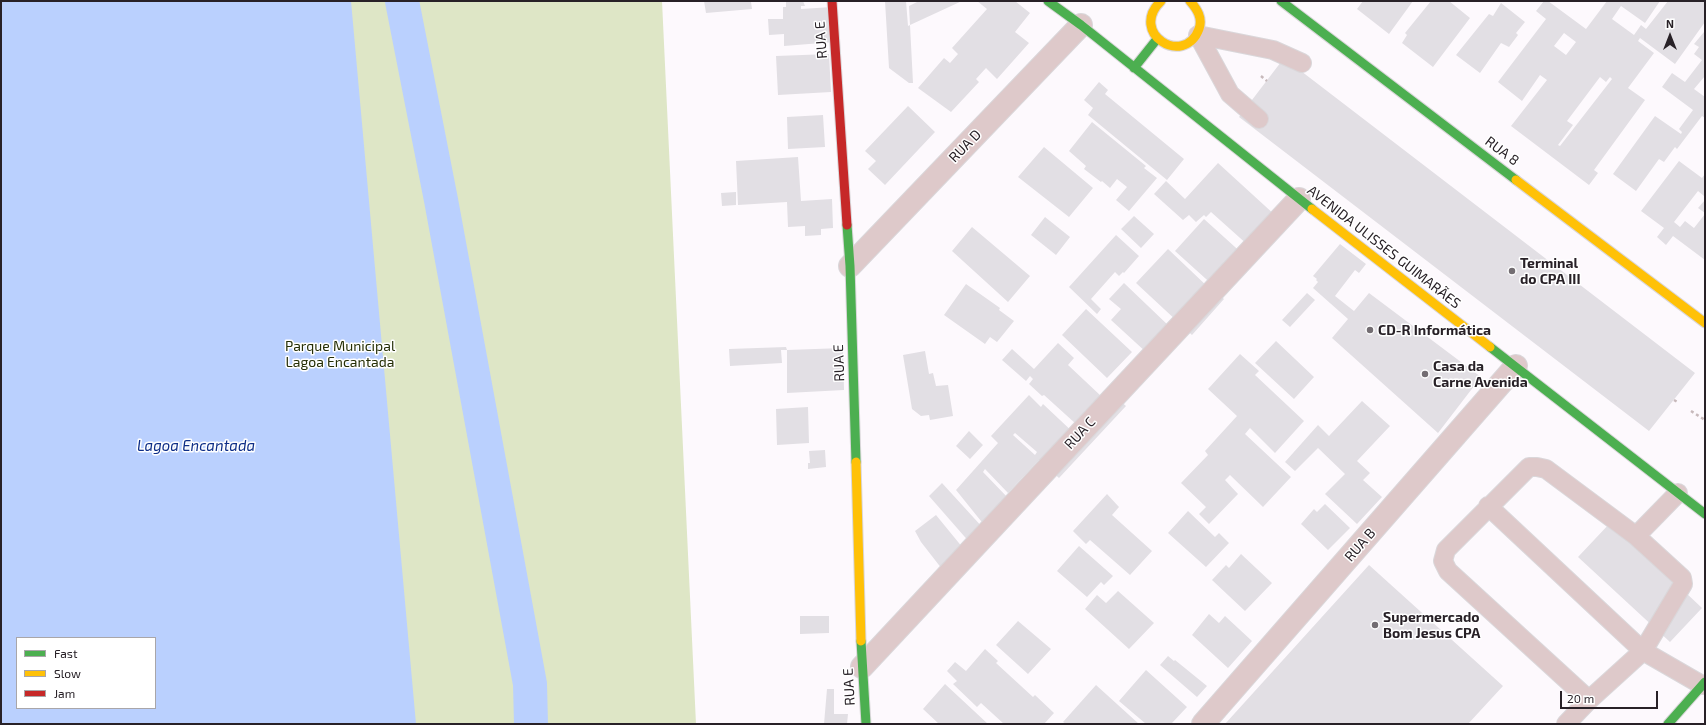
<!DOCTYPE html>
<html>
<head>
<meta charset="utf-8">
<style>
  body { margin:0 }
  #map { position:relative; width:1706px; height:725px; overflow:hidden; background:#fdf9fd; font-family:"Exo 2",sans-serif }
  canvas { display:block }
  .frame { position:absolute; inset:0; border:2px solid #282127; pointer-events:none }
  .legend { position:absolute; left:16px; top:637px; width:140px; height:72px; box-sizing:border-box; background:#fff; border:1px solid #a9a6a9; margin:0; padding:5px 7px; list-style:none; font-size:12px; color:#282127 }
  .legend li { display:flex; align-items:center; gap:8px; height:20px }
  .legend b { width:20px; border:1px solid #a9a6a9 }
  .north { position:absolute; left:1650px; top:16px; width:40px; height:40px; -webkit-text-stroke:3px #fff; paint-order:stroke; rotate:0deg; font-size:11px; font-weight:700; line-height:16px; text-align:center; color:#282127 }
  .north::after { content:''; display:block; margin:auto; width:14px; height:18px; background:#282127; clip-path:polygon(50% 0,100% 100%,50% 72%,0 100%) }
  .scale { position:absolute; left:1560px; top:691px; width:98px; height:18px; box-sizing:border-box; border:2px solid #282127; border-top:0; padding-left:5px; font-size:12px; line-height:14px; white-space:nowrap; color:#282127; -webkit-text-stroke:3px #fff; paint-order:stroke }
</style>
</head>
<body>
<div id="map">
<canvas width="1706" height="725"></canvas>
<div class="frame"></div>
<ul class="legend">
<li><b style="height:5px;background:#4caf50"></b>Fast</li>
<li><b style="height:5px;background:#ffc107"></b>Slow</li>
<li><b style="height:5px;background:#c62828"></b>Jam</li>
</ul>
<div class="north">N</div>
<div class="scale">20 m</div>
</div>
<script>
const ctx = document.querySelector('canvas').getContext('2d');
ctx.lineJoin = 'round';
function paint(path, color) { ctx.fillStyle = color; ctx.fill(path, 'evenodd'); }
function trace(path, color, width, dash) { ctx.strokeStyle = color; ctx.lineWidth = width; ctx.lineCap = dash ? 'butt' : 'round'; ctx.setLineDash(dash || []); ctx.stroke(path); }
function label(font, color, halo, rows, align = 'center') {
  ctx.font = font + ' "Exo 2",sans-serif'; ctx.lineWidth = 3; ctx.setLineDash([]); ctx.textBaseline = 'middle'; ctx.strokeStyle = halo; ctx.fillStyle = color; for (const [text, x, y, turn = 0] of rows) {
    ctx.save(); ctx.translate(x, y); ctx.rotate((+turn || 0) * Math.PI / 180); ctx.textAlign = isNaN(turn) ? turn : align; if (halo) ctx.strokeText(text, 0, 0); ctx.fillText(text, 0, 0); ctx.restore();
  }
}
paint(new Path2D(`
  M1,1H662L696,724H1ZM17,638H155V708H17Z`), '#dee6c6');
paint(new Path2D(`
  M1,1H351L416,724H1ZM17,638H155V708H17Z`), '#bad0fe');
trace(new Path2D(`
  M402,1L441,200L530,684L531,724`), '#bad0fe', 34);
paint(new Path2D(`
  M704,1H755V2H751L752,9L706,13Z
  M786,1H803L805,6H801V9L832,7L834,42L784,46V34L769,35L768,19H783V7H786Z
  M885,1H906L908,26L910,25L913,83H909L889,68Z
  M919,1H962L910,25L909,6Z
  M977,1H1015L1030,13L1015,32L1029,43L997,79L986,68L976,79L979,82L951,112L918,88L944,58L950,63L958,54L952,48L987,9Z
  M1363,1H1413L1389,34L1357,9Z
  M1431,1H1449L1470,18L1433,67L1402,43L1407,35L1405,33Z
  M1544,1H1548L1586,29L1607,1H1660L1645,23L1621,6L1612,19L1634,35L1641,25L1646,29L1668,1H1705V22L1675,64L1640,38L1638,41L1654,53L1628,88L1645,100L1594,170L1598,173L1589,185L1511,126L1547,80L1540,75L1522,101L1498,82L1546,19L1536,11ZM1564,33L1576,42L1566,55L1554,46ZM1600,77L1606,82L1610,77L1612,79L1560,146L1558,145L1573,125L1567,121Z
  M1501,3L1525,22L1516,33L1518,35L1509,47L1501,43L1480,73L1456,55L1489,14L1493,16Z
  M1704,32L1705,76L1694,89L1705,97V118L1702,116L1677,149L1675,147L1664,162L1659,159L1636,191L1613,174L1655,116L1681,134L1682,132L1679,129L1693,110L1662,87L1672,73L1685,82L1702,60L1694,54L1699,47L1694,44Z
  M829,54L831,92L778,95L776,56Z
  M1284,58L1695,373L1649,431L1239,117Z
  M1099,82L1108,90L1105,94L1184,159L1167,180L1088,115L1093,108L1084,100Z
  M908,106L935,132L885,185L868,169L876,161L865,151Z
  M823,115L825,147L788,149L787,117Z
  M1092,122L1146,166L1144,168L1157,178L1129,211L1116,200L1127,187L1117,179L1110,188L1102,181L1101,182L1084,169L1086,166L1069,151Z
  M1044,147L1093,188L1069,217L1018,177Z
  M798,157L801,201L832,199L833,228L821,229V235L805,236V226L788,227L787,202L738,205L736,161Z
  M1679,161L1702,178L1705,174L1704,196L1698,191L1674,222L1680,227L1685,221L1694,228L1705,214V260L1673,236L1666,245L1657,237L1664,228L1641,211Z
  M1218,163L1276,216L1249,246L1211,212L1206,217L1204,215L1196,222L1189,215L1183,220L1154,194L1166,181L1185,199Z
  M736,192V205L722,206L721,193Z
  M1705,200V213L1698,208Z
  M1134,216L1154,234L1141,248L1121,229Z
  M1045,217L1070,237L1056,255L1031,235Z
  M1204,219L1245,256L1216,288L1175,251Z
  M972,227L1030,276L1008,302L952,251Z
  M1116,235L1139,256L1124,273L1123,272L1119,276L1115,272L1091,299L1101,309L1097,314L1069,287Z
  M1340,244L1366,264L1359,273L1355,270L1335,296L1354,311L1369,293L1481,377L1438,433L1332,338L1348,319L1313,288L1318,282L1316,280L1317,279L1313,276Z
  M1168,249L1209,288L1211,286L1224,299L1192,335L1136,283Z
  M1124,283L1170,327L1147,353L1111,320L1121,309L1109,299Z
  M966,284L1000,308L999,310L1014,321L997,342L990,337L985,344L944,315Z
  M1307,293L1315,300L1290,327L1282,320Z
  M1086,309L1132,352L1107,378L1062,335Z
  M1276,341L1314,377L1294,399L1255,363Z
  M1058,343L1074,358L1068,365L1101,396L1107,389L1126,406L1059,478L1039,460L1008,493L985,469L983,472L1010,500L985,526L956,490L998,443L991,436L1029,395L1041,407L1043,404L1076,435V424L1044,395L1042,396L1029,384L1033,379L1030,376L1026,381L1002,360L1012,349L1034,369ZM1015,433L1037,452L1035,455L1013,435Z
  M786,347L787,350H781L782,363L730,366L729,349Z
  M843,348L844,390L787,393V350Z
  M925,351L929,374L933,373L936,386L948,385L953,416L930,420L929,415L921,416L912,409L903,355Z
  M1240,354L1259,371L1255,375L1304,421L1275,453L1250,428L1245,434L1291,477L1263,507L1230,475L1225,480L1238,494L1209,524L1199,514L1206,507L1181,483L1208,455L1205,451L1237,416L1208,389Z
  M1362,401L1390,426L1357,461L1370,473L1363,480L1382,497L1357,524L1325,494L1345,474L1318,448L1295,471L1285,462L1318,425L1329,436Z
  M808,407L809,443L777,445L776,409Z
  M969,431L983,445L970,459L956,446Z
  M825,450L826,467L808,469V463H810L809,451Z
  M942,483L984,529L971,544L929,496Z
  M1107,494L1119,507L1112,515L1152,551L1130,575L1090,540L1086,544L1073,531Z
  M1325,504L1350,528L1328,550L1301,524L1314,509L1317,512Z
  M1188,511L1215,537L1219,533L1229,543L1206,567L1168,533Z
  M936,515L972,559L949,578L921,542L915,531Z
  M1611,522L1702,608L1670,642L1578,557Z
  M1079,546L1113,576L1104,585L1101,582L1087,597L1057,571Z
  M1241,554L1272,583L1245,611L1212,580L1226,565L1229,568Z
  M1369,565L1503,686L1468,724H1225Z
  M1118,591L1154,623L1129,649L1085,609L1097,595L1106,603Z
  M1209,614L1219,623L1225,616L1252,641L1228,668L1192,635Z
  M800,616H829V633L800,634Z
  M1018,621L1051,649L1028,674L996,645Z
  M985,649L998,661L996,663L1033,697L1035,695L1054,713L1044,724H1004L981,703L977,707L953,684L957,681L947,671L955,662L966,671Z
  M1168,656L1174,661L1175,660L1207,686L1197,697L1160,665Z
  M1146,670L1187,707L1172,723L1174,724H1146L1119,701Z
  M945,684L988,724H939L923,709Z
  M1096,685L1139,724H1066L1063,722Z
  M827,689H834V714H848L847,724H824Z`), '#e2dfe4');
const lane = new Path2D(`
  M1259,119L1230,94L1198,35L1273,50L1302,63
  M1488,506L1643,651L1702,685
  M1636,536L1678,493
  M1566,724L1589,700L1643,651L1683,584L1682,578L1636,536L1546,469L1537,467H1529L1446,550L1443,561L1448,571L1589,700`);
const street = new Path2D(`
  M850,266L1081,25
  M862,667L1299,199
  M1203,724L1516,366`);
const fast = new Path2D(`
  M1048,1L1081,25L1312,209
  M1281,1L1516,180
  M1134,68L1157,39
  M847,225L850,266L856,462
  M1490,347L1705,514
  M861,641L866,724
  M1668,724L1705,682`);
const slow = new Path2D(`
  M1161,1C1128,33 1184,68 1199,29C1203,18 1197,9 1190,1
  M1516,180L1705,323
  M1312,209L1490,347
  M856,462L861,641`);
const jam = new Path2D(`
  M832,1L847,225`);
trace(lane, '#dad7da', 20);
trace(street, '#dad7da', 24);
trace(fast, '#dad7da', 11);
trace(slow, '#dad7da', 11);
trace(jam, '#dad7da', 11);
trace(new Path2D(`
  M1261,76L1267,81
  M1674,400L1679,403
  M1691,411L1705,420`), '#c7b9bb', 2.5, [3, 3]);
trace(lane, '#dec9ca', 18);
trace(street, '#dec9ca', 22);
trace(fast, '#4caf50', 9);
trace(slow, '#ffc107', 9);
trace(jam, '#c62828', 9);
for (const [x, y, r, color] of [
  [1512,271,4,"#736d72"],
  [1370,330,4,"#736d72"],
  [1425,374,4,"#736d72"],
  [1375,625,4,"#736d72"]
]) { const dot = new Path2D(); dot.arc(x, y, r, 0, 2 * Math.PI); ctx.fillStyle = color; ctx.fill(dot); trace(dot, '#fff', 1.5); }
label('14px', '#282127', '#fff', [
  ["RUA E",821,40,-94],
  ["RUA D",965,146,-46],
  ["RUA 8",1502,151,37],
  ["AVENIDA ULISSES GUIMARÃES",1384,247,38],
  ["RUA E",839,363,-92],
  ["RUA C",1080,433,-47],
  ["RUA B",1360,545,-49],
  ["RUA E",849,687,-93]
]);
label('bold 14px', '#282127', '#fff', [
  ["Terminal",1520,263],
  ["do CPA III",1520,279],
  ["CD-R Informática",1378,330],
  ["Casa da",1433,366],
  ["Carne Avenida",1433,382],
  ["Supermercado",1383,617],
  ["Bom Jesus CPA",1383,633]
], 'left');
label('14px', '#242e06', '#fff', [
  ["Parque Municipal",340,346],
  ["Lagoa Encantada",340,362]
]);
label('italic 15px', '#0e2e87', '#fff', [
  ["Lagoa Encantada",196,446]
]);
</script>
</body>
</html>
